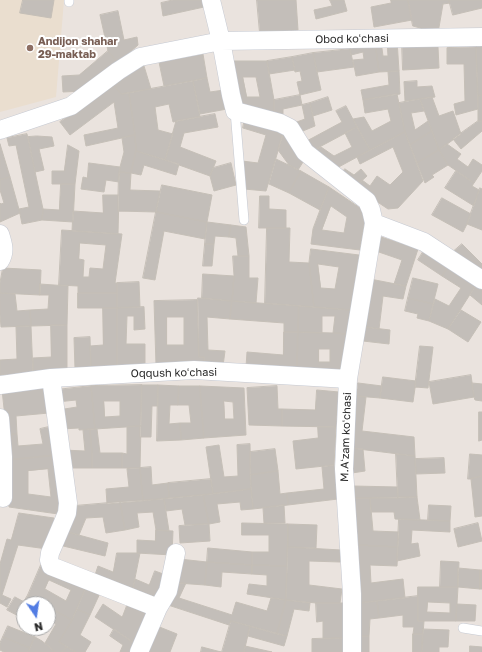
<!DOCTYPE html>
<html>
<head>
<meta charset="utf-8">
<style>
  body { margin:0 }
  #map { position:relative; width:482px; height:652px; overflow:hidden; background:#eae3de; font-family:"Golos Text",sans-serif }
  canvas { display:block }
  .north { position:absolute; left:16px; top:596px; width:40px; height:40px; box-sizing:border-box; background:#fff; border:1px solid #aaa; border-radius:50%; rotate:167deg; font-size:11px; font-weight:700; line-height:16px; text-align:center; color:#2a2a2a }
  .north::after { content:''; display:block; margin:auto; width:14px; height:18px; background:#527ce3; clip-path:polygon(50% 0,100% 100%,50% 72%,0 100%) }
</style>
</head>
<body>
<div id="map">
<canvas width="482" height="652"></canvas>
<div class="north">N</div>
</div>
<script>
const ctx = document.querySelector('canvas').getContext('2d');
ctx.lineJoin = 'round';
function paint(path, color) { ctx.fillStyle = color; ctx.fill(path, 'evenodd'); }
function trace(path, color, width, dash) { ctx.strokeStyle = color; ctx.lineWidth = width; ctx.lineCap = dash ? 'butt' : 'round'; ctx.setLineDash(dash || []); ctx.stroke(path); }
function label(font, color, halo, rows, align = 'center') {
  ctx.font = font + ' "Golos Text",sans-serif'; ctx.lineWidth = 4; ctx.setLineDash([]); ctx.textBaseline = 'middle'; ctx.strokeStyle = halo; ctx.fillStyle = color; for (const [text, x, y, turn = 0] of rows) {
    ctx.save(); ctx.translate(x, y); ctx.rotate((+turn || 0) * Math.PI / 180); ctx.textAlign = isNaN(turn) ? turn : align; if (halo) ctx.strokeText(text, 0, 0); ctx.fillText(text, 0, 0); ctx.restore();
  }
}
paint(new Path2D(`
  M0,0H64L56,97L0,112Z`), '#eadecf');
const building = new Path2D(`
  M23,0H54L51,18L20,13Z
  M173,0H203L204,7L163,16L161,3Z
  M257,0H296L298,30L260,33Z
  M330,0H344L347,11L316,19L314,10L332,6Z
  M391,0H408L412,20L374,27L371,7L391,3Z
  M408,0H449L450,3L443,4L438,33L413,26Z
  M449,0H482V8L453,15Z
  M118,11L124,40L137,37L138,45L118,63L108,51L100,15Z
  M397,40L399,71L379,72L375,42L381,41L383,56H388L387,41Z
  M375,42L379,72L356,76L353,60L364,59L363,52L351,55L350,49Z
  M402,44L438,47L439,68L403,70Z
  M482,46V95L478,96L476,47Z
  M476,47L478,109L456,115L454,104L465,101L464,64H447V48Z
  M350,49L354,67L317,72L313,53Z
  M108,51L118,63L84,91L63,92L62,76L79,75Z
  M313,53L321,90L300,95L297,82L302,81L300,71L295,72L292,57Z
  M203,54L207,78L164,86L159,62Z
  M292,57L295,70L269,74L267,61Z
  M229,61H267L274,100V118L237,107ZM243,77H256L260,97H247Z
  M144,66L151,89L121,94L112,83L132,67Z
  M399,71L400,94L363,100L361,90L389,85L388,72Z
  M207,78L210,92L224,90L227,109L200,114L193,81Z
  M193,81L200,117L173,122L169,104L155,107L158,130L173,134L165,160L136,151L135,135L129,93Z
  M417,81V87L432,86L435,97L405,101L404,82Z
  M112,83L121,94L129,93L135,135L86,146L84,135L118,128L114,102L70,135L60,122Z
  M397,94L405,132L370,150L353,119L364,117L372,131L391,121L388,109L365,113L363,100Z
  M300,95L302,105L283,109V119L274,118V100Z
  M482,95V121H478V96Z
  M328,97L332,110L313,116L310,103Z
  M432,97L439,116L453,111L461,134L439,150L420,99Z
  M420,99L424,111L411,113L415,130L428,121L432,131L410,145L405,132L399,103Z
  M310,103L315,126L298,133L294,123L305,119L302,105Z
  M346,106L357,127L310,152L303,143L342,122L336,111Z
  M215,114L218,127L184,133L180,147L216,161L210,176L165,160L176,121Z
  M245,118L284,131L266,191L244,189L242,161L258,163L266,135L243,128Z
  M478,121H482V131L461,149L453,139Z
  M357,127L370,150L335,169L310,152L321,147L334,156L352,147L345,133Z
  M432,131L439,150L417,163L410,145Z
  M405,132L423,181L398,208L388,209L355,187L362,180L370,186L377,176L390,185L403,172L393,147L360,164L357,157Z
  M283,133L303,162L298,170L289,165L278,150Z
  M27,134L43,209L42,220L22,224L19,209L29,207L16,145L9,146L7,138Z
  M135,135L136,151L131,173L119,172L120,167L124,152L122,138Z
  M37,136L52,137L54,146L39,149L44,170L35,172L28,137Z
  M0,144L10,177L0,180Z
  M447,144L461,154L457,159L468,167L473,159L482,165V171L474,183L448,165L439,150Z
  M68,145L79,151L75,184H52V171H64Z
  M439,150L448,165L432,175L434,177L425,183L417,163Z
  M136,151L179,164L176,175L144,165L141,175L131,173Z
  M276,159L301,171L289,193L269,184Z
  M89,163L120,167L119,182L106,180L104,192L81,189L83,177L87,178Z
  M231,163L236,185L214,191L210,176L213,168Z
  M345,169L354,175L361,169L367,176L355,187L340,176Z
  M301,171L329,187L320,210L289,193Z
  M456,171L474,183L472,186L479,190L474,206L445,188Z
  M119,172L131,173L130,190L160,191L156,212L118,211Z
  M10,177L20,213L0,222V203L1,204L4,203L0,190V180Z
  M61,184H75L73,222L42,220L43,209L59,210Z
  M162,185L212,195L207,222L156,212Z
  M329,187L366,212L360,250L311,244L313,229ZM331,206L347,217L344,233L322,230Z
  M480,188L482,189V230L467,224Z
  M103,195H119L118,234L72,231L73,211L103,213Z
  M260,196H269V209L286,210V228H259Z
  M442,198L471,214L467,224L463,232L432,215Z
  M156,212L207,222L205,239L164,231L155,280L143,278Z
  M207,222L231,225L229,237L215,236L214,244H205Z
  M231,225L246,227L249,256H238L236,238L229,237Z
  M267,228H290L289,262L309,263L314,307L265,303Z
  M62,230L122,234L115,283H117V293H78V286L59,285ZM80,243L106,245L103,269L90,268L89,277H83L84,260L79,259Z
  M378,236L418,249L406,286L394,284L402,260L373,250Z
  M205,244H214L212,266H203Z
  M462,244L482,264V268L476,274L453,252Z
  M311,249L359,255L351,310L314,307L309,263ZM318,264L339,267L335,289L321,288Z
  M423,252L448,267L442,276L418,260Z
  M233,256H249V278H258L256,303L232,301L234,276Z
  M448,267L476,285L448,329L429,321L435,299L449,306L461,288L442,276Z
  M3,268L41,270L40,295L0,293V283Z
  M203,274L234,276L232,301L202,298Z
  M413,278L438,284L433,304L408,298Z
  M370,279L406,286L403,299L383,296L379,329L365,327Z
  M139,282L140,307L117,308V283Z
  M40,284L68,286L67,325L31,326L30,310L48,309L49,295H40Z
  M476,285L482,290V305L470,295Z
  M0,293L15,294L17,311L30,310L31,326L1,327L0,315Z
  M78,293H117V308H78Z
  M198,298L232,301L230,319L207,317L208,350L225,351L223,366L204,365V357H199Z
  M408,298L433,304L429,321L417,318L418,314L405,311Z
  M197,300L199,357H204V365H156L154,301ZM167,317H184V345H167Z
  M232,301L299,306L298,332H284V323L230,319Z
  M299,306L351,310L349,334L333,333L335,316H322V333L298,332Z
  M144,307L145,329L134,330V316H127L126,344H145V366L117,367V308Z
  M103,308H117V367L91,368L90,346L103,345Z
  M461,310L481,322L468,342L448,329Z
  M51,325H67V371L33,373V358L51,357Z
  M31,326L33,373L0,375V360L17,359L16,327Z
  M365,327L390,330L389,344L363,341Z
  M284,332H298L297,372L246,367L247,352L283,355Z
  M298,332L333,333L349,334L345,375L297,372ZM319,349H330V362H319Z
  M90,337L91,368L75,369L74,338Z
  M420,346L433,347L428,388L415,387Z
  M471,375L474,397L433,404L429,382Z
  M383,377L416,381L413,402L380,398Z
  M358,383L382,386L380,398L356,396Z
  M472,383L482,384V401L475,400L474,397Z
  M142,385L141,426L95,429L91,386ZM104,401H120V416L105,417Z
  M142,385H158V406H152L151,437H140Z
  M158,385L179,386L178,405H170L169,424L180,423L181,440L157,441Z
  M47,386L49,413L16,416L17,434L7,435L2,390Z
  M91,386L95,429L79,430V428L62,429L58,410L77,407L76,400L57,402L56,390Z
  M179,386H200L204,438L181,440L180,423H191L189,405H178Z
  M200,386L244,388L246,435L204,438ZM224,401L233,402L234,419H225Z
  M277,386L278,409H282V426L249,425L247,388Z
  M317,390L339,392L336,427L282,426V409L315,410Z
  M356,396L366,397L362,431L414,437L415,456L350,448Z
  M479,412H482V440L479,441Z
  M53,426L58,455L9,460L7,435L17,434L18,446L43,444L40,429Z
  M141,426L140,468H122V453L127,454V427Z
  M318,427H336L334,465L296,469L293,441L318,438Z
  M90,429L92,453V468H67L63,450L85,451L83,430Z
  M90,429H97L100,453H122V468H92V453Z
  M250,444L251,489L213,494L206,447L219,445L224,477L238,476L237,445Z
  M350,448L363,449L365,471L352,473Z
  M275,449L278,471L250,475V452Z
  M396,454L415,456L417,497L398,498Z
  M470,454L482,455V476L471,479H468Z
  M58,455L64,506L58,514L9,507V460ZM48,469L51,497L28,494V471Z
  M444,458L445,473L416,474L415,459Z
  M334,465L338,499L288,505L287,493L324,489L322,467Z
  M151,467L152,485L168,483L169,498L143,501L140,468Z
  M140,468L143,501L107,504L106,489L129,487L127,469Z
  M278,471L280,494L287,493L288,505L253,509L250,475Z
  M482,476V516L475,517L471,479Z
  M211,479L213,494L169,498L168,483Z
  M353,486L398,487V498H354Z
  M251,489L253,509L241,510L240,502L217,504L220,522L209,524L203,495Z
  M203,495L209,524L185,525L182,509L166,511L164,499Z
  M417,497L420,520L395,519L394,512H371L370,498Z
  M354,498H370L373,531L399,532L398,547L358,545Z
  M164,499L169,531L156,530L153,512L137,513L139,527L125,530L120,502Z
  M120,502L125,530L106,533L103,517L86,518L79,535L64,531L74,506Z
  M284,505L285,523H264L263,508Z
  M429,505L451,506L450,521L428,520Z
  M19,513L54,518L52,538L47,549L18,545L2,595L11,599L7,607L0,603V564L7,539L11,540Z
  M399,519L450,521V532L412,530L411,544L418,543L420,556L397,561Z
  M242,523L288,524L287,566L252,565V552H269V535H242Z
  M478,523L482,541L458,547L454,529Z
  M209,524L210,541L180,543L179,526Z
  M288,524L317,525L316,548L288,547Z
  M156,530L173,531L172,555L137,553V540L155,541Z
  M64,531L108,543L105,556L59,545Z
  M358,545L398,547L397,566L370,565L371,583L403,579L405,598L360,603Z
  M288,547L341,550L340,562L309,561V585L342,589L340,603H316L286,600Z
  M208,548L252,552V565L207,562Z
  M117,553H140L132,593L94,578L98,566L113,572Z
  M179,559L207,562L205,585L177,583Z
  M441,561L459,562L458,587H440Z
  M207,562L252,565V574L222,572L221,587L205,585Z
  M41,565L87,585L72,620L48,607V604H43L28,595ZM49,580L71,590L66,601L45,589Z
  M252,565L287,566L286,600L247,594L249,584L267,586V575L252,574Z
  M458,568L480,570V589L458,587Z
  M480,570H482V589H480Z
  M155,571L166,575L155,603L132,593L135,579L149,585Z
  M177,583H186L179,598L232,615L236,602L267,611L271,598L286,600L277,634L231,621L229,625L168,605Z
  M87,585L101,591L90,615L77,609Z
  M418,587H458L456,621H418ZM428,602L450,603V613L427,612Z
  M28,595L43,604H28L24,602Z
  M418,596V621H424L423,634H413L414,627H403V615L379,618L377,601Z
  M15,597L28,604H24V619L7,610Z
  M286,600L310,603L309,611L294,609L287,636L277,634Z
  M377,601L379,618L370,619L369,636H358L360,603Z
  M128,603L151,613L137,645L95,617L103,604L122,617Z
  M316,603H344V638L323,639V621L317,622Z
  M457,604L476,605L475,621H456Z
  M48,607L72,620L59,642L67,647L62,652H55L45,643L56,624L48,619Z
  M77,609L90,615L80,635L91,642L85,652H76L59,642L72,620Z
  M231,621L250,626L244,652H222Z
  M8,626L35,637L30,648L3,637Z
  M157,626L177,634L170,652H146Z
  M250,626L287,636L284,646L248,636Z
  M114,629L137,645L134,652H120L123,645L110,636Z
  M423,629L449,630L448,647H439V652H422Z
  M413,634H423L422,652H413Z
  M358,636H369V652H357Z
  M3,637L30,648L28,652H4L0,650V643Z
  M35,637L42,641L55,652H28Z
  M344,638V652H312V639Z
  M245,646L272,652H244Z
  M470,646L482,647V652H470Z
  M67,647L76,652H62Z
  M202,647L221,652H201Z`);
paint(building, '#c3beb9');
trace(building, '#c5bfb7', 1);
const lane = new Path2D(`
  M69,2V0
  M235,111L244,220
  M463,628L482,631`);
const street = new Path2D(`
  M211,0L221,41L231,95L235,111L280,123L290,128L305,152L367,201L371,210L374,223L348,379L344,469L352,594V652
  M0,130L71,106L118,71L140,57L221,41L482,37
  M374,223L424,242L482,280
  M0,234C3,243 6,252 0,261
  M51,378L68,503L67,513L50,553L49,560L51,566L158,608L139,652
  M0,385L51,378L194,370L348,379
  M0,418L3,457V498
  M158,608L168,591L176,553`);
trace(lane, '#c5c9d2', 10);
trace(street, '#c5c9d2', 19);
trace(lane, '#fff', 9);
trace(street, '#fff', 18);
for (const [x, y, r, color] of [
  [30,48,4,"#8d6e63"]
]) { const dot = new Path2D(); dot.arc(x, y, r, 0, 2 * Math.PI); ctx.fillStyle = color; ctx.fill(dot); trace(dot, '#fff', 1.5); }
label('11px', '#2a2a2a', '#fff', [
  ["Obod koʻchasi",352,39,-1],
  ["Oqqush koʻchasi",174,373,-1],
  ["M.Aʻzam koʻchasi",346,437,-88]
]);
label('bold 11px', '#785e54', '#fff', [
  ["Andijon shahar",38,42],
  ["29-maktab",38,55]
], 'left');
</script>
</body>
</html>
